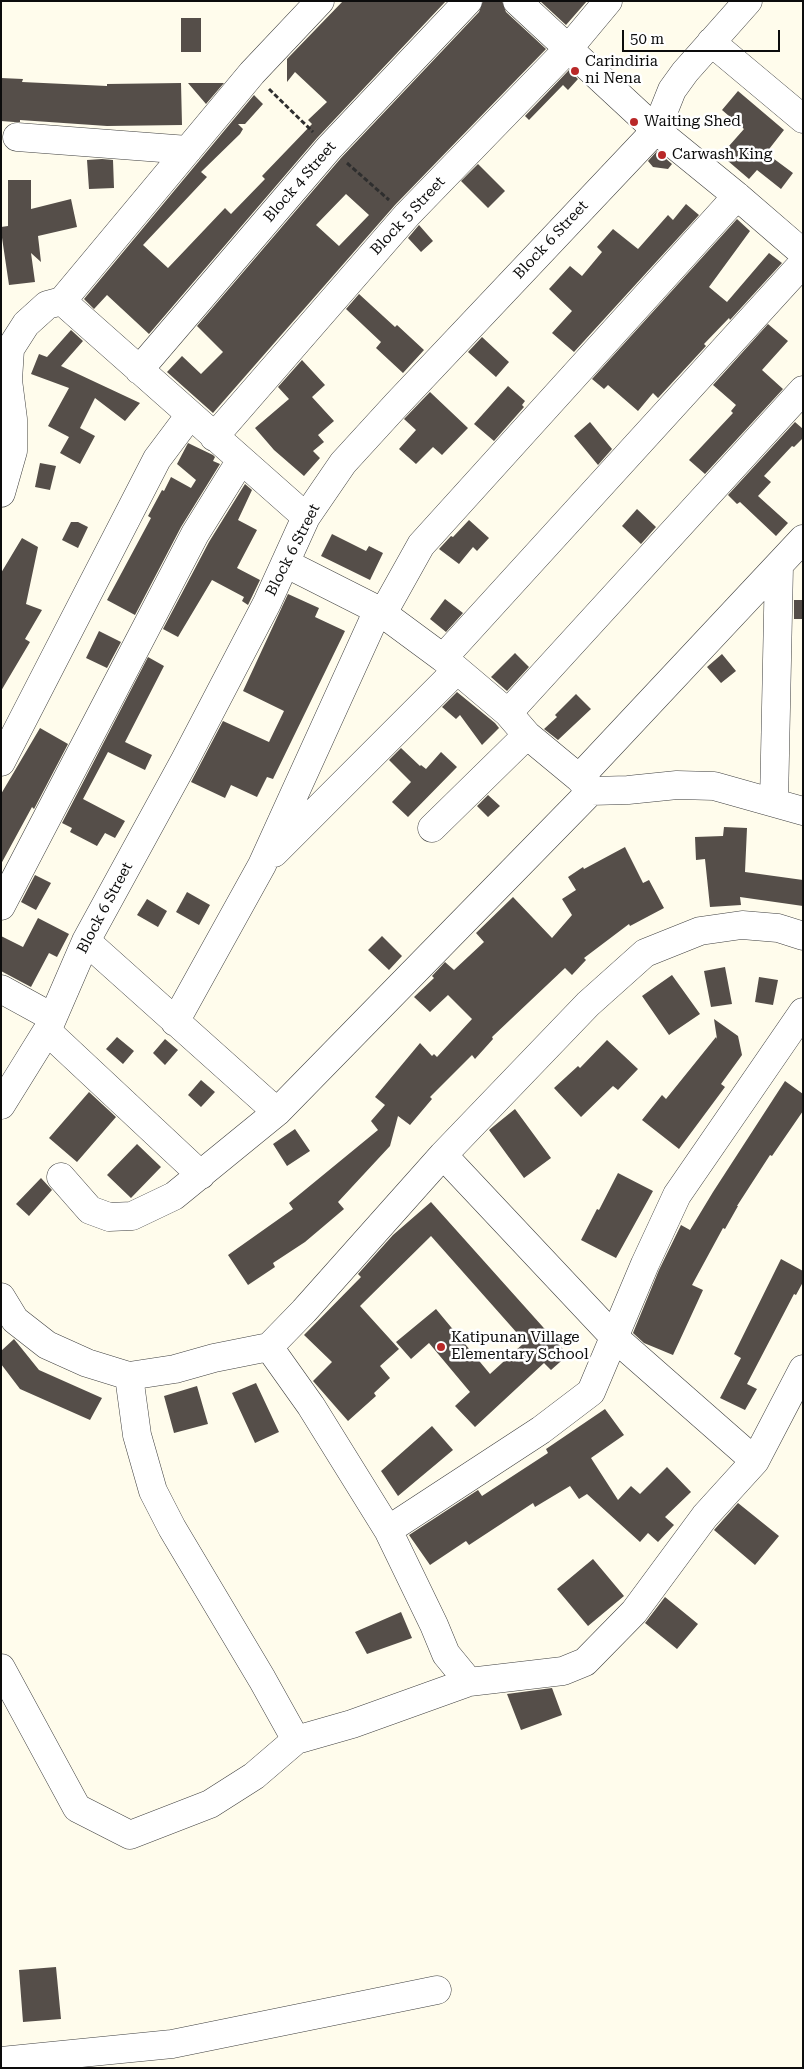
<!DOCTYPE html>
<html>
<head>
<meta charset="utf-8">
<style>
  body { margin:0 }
  #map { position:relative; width:804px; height:2069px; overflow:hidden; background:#fffcec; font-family:"Roboto Serif",serif }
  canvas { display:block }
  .frame { position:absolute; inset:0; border:2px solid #0c0c0c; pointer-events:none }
  .scale { position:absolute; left:622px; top:30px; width:158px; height:22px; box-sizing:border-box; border:2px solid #0c0c0c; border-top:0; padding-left:6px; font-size:15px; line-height:18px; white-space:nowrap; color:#0c0c0c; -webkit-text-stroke:4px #fff; paint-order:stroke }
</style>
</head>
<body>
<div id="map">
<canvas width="804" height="2069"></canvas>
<div class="frame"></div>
<div class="scale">50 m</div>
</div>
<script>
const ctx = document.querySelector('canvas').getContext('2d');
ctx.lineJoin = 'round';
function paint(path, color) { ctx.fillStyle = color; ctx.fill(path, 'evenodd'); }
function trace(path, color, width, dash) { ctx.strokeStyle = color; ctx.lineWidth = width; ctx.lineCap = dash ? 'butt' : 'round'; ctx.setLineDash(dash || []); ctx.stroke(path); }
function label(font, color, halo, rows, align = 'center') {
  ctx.font = font + ' "Roboto Serif",serif'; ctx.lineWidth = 5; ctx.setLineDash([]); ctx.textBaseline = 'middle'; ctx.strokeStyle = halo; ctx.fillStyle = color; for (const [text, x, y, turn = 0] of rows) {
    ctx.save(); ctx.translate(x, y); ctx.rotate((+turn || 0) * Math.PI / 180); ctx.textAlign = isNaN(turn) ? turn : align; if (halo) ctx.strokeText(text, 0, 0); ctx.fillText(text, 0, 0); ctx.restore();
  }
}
paint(new Path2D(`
  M343,1H446L317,138L149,334L107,295L94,309L84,299L254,95L263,104L245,124H238L243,129L240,134L201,172L207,177L143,245L168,268L225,208L231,214L265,179L262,176L312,124L308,120L327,102L295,72L287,82V59Z
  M483,1H502L506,12L546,49L395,205L213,413L167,372L182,356L201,374L223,352L197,326L341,158L479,12ZM346,194L369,215L339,246L316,225Z
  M540,1H587L566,25Z
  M181,18H201V52H181Z
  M569,70L578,79L568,90L563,85L529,120L525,116Z
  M1,78L23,79L22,82L107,86V84L181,83L182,125L107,126L20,120V122H14L1,121Z
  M188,83H224L206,104Z
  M738,91L784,130L766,153L793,173L781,189L757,170L749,179L721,155L744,129L722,110Z
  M657,151L672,164L668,169L653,167L648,161Z
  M102,159L113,160L114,188L89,189L87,160Z
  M478,164L505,191L488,208L461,181Z
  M8,180H31V209L71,199L77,227L38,236L41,262L31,253L35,282L9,285L1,231V227L8,226Z
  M686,204L699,215L574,352L552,333L572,311L549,289L570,266L582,276L602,252L597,247L613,229L638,249L668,215L673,220Z
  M737,219L750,231L709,287L727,302L769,253L782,263L730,320L729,318L704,344L706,346L658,398L653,393L638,411L608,385L604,389L592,379Z
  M419,225L433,241L421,252L408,238Z
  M359,294L395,327L397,325L424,350L403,373L376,348L381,342L346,309Z
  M768,324L788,341L762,370L783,389L705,474L689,460L733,413L731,411L736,405L713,385Z
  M71,330L83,341L61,366L140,403L125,421L95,398L80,428L95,436L80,464L60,453L69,437L48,426L69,388L31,374L39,354L47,357Z
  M482,337L509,362L496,377L468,352Z
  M302,360L325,385L312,397L334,421L318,435L324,442L313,451L320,458L304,476L274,450L255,428L289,399L278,387Z
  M508,386L525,401L522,405L524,407L494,441L474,424Z
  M430,392L468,428L442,455L433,447L416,464L399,449L416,430L404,419Z
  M590,422L612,449L598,465L574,436Z
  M795,422L803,429V438L794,447L792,446L764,476L771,482L758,496L788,523L776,536L740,502L737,504L728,495Z
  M188,443L213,455L215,457L213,461L220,464L181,527L135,615L107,600L151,518L148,516L162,490L164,491L171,477L191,488L196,480L177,464Z
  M40,463L56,466L50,490L35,487Z
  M245,484L252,490L238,520L257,530L237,568L260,580L248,605L242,601L244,597L212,580L178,637L163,629L209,542Z
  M637,509L656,527L641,544L622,526Z
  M469,520L489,538L477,551L473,547L459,564L439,549L451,536L453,537Z
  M71,522H78L88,527L78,548L62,540Z
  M332,534L366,551L369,546L383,553L370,580L321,556Z
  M22,538L38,547L26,604L42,610L25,639L30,642L1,691V573Z
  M288,594L319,608L315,617L345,631L273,779L267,777L257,797L231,785L225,798L191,782L223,721L269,742L284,711L243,691Z
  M445,599L463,613L446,632L430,619Z
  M794,600H803V619H794Z
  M99,631L121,642L107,668L86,658Z
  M515,653L529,667L507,691L491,677Z
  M722,654L736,671L721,683L707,667Z
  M148,657L164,666L125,742L152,755L145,770L108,752L83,799L125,821L115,838L105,833L97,846L70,832L72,828L62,823Z
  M457,692L495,723L499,728L482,745L460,715L456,719L442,707Z
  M576,694L591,709L558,740L544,729L557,717L555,715Z
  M40,728L68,744L34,809L32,807L1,864V794Z
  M401,748L420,766L421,765L426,769L441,752L457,767L408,817L392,802L411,782L389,760Z
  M488,795L500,806L488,817L477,806Z
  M724,827L747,828L745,872L803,880V906L740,897L741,905L710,907L705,859L696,860L695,837L723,836Z
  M625,847L643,883L649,880L664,908L630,926L629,924L584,958L586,960L572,975L565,968L492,1037L493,1039L475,1059L472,1055L430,1097L432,1099L410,1125L398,1116L390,1146L338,1202L344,1209L305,1242L273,1263L275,1267L248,1285L228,1255L293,1209L289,1203L378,1130L371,1121L385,1105L375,1097L420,1043L432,1056L434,1054L437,1057L472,1019L448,995L430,1012L414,997L434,978L432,976L445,962L454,970L484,942L476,933L513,897L552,938L572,915L562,899L576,890L568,877L583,867L584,869Z
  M35,875L51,883L36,910L21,902Z
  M187,892L210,905L199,925L176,912Z
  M147,899L167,911L158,927L137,915Z
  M38,918L69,934L57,957L49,953L31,987L1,971V936L23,947Z
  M382,936L402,956L389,970L368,950Z
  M725,967L732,1004L711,1007L704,971Z
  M672,975L700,1014L669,1035L642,996Z
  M759,977L778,980L773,1005L755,1002Z
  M714,1019L738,1036L742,1055L721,1084L725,1087L679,1149L642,1120L662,1095L666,1099L716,1037L717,1039Z
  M117,1037L134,1051L123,1064L106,1049Z
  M165,1039L178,1050L165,1065L153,1053Z
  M607,1040L638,1069L618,1090L613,1086L581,1117L554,1088L578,1066L580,1068Z
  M201,1080L215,1092L201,1107L188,1095Z
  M785,1081L803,1094V1111L772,1156L770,1155L737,1206H738L725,1229L723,1228L692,1285L703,1290L673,1355L644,1343L633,1333L659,1270L681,1225L690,1230L713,1192Z
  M89,1092L116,1117L77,1162L49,1138Z
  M515,1109L551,1158L524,1178L489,1130Z
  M295,1129L310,1151L287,1166L273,1144Z
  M137,1144L161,1167L131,1198L107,1175Z
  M618,1173L653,1191L616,1258L581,1240L597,1209L599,1210Z
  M41,1178L52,1190L29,1216L16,1204Z
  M431,1202L568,1355L551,1370L544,1363L475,1427L455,1406L470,1392L429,1343L411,1359L396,1342L436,1309L490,1374L525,1342L431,1236L360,1306L399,1349L380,1366L390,1378L374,1393L376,1396L348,1421L313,1381L332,1362L304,1335L361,1277L358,1274L393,1235Z
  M781,1259L803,1271V1282L796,1295L794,1294L747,1384L757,1389L745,1410L720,1398L741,1358L734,1354Z
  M14,1339L39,1370L102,1398L90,1420L20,1389L1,1364V1351Z
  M256,1383L279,1432L255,1443L232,1393Z
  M197,1386L208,1424L174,1433L164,1396Z
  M605,1409L624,1435L591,1458L618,1500L631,1486L640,1494L667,1467L691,1492L665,1517L674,1525L658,1542L648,1533L640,1542L587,1494L579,1499L570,1486L535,1507L533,1503L469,1545L466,1541L430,1565L409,1535L478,1490L482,1496L548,1453L546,1449Z
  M432,1426L453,1450L398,1496L381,1471Z
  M738,1503L779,1536L755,1565L714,1530Z
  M593,1559L624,1596L588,1626L557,1589Z
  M665,1597L698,1624L677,1649L645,1623Z
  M401,1612L412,1638L367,1654L355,1632Z
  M552,1688L562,1715L521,1730L507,1694Z
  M56,1967L61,2019L23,2022L19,1970Z`), '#554e49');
const minor = new Path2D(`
  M517,1L656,130L737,196L803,253
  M711,42L803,119
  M17,137L188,150
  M62,301L306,517
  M139,370L329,148L468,1
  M214,437L407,215L568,49L608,1
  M1,493L13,451V419L8,380L10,349L26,324L47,305L62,301L252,73L320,1
  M285,563L378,610L443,658L508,713L527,735L579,778L591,791L628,790L677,785L714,786L803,811
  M383,613L421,545L737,196
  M443,658L803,263
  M508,713L803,390
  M1,762L157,459L190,415
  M579,778L803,539
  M774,802L779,566
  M432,828L527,735
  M274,853L457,670
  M1,906L195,534L241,460
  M86,941L277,1112
  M1,989L52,1017
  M175,1022L262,865L378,610
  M47,1031L201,1175
  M1,1105L47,1031L86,941L185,760L267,603L306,517L343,463L397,404L656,130L672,90L685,72L748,1
  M443,1155L615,1338L755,1461
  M61,1177L90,1210L109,1217L132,1216L174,1196L277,1112L591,791
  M1,1297L15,1320L47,1345L87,1363L129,1376L175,1369L214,1358L269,1347L304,1311L443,1155L588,1004L645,953L700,931L742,925L778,928L803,936
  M269,1347L311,1406L388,1530L434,1625L446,1654L469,1682
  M129,1376L137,1435L153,1491L172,1528L262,1679L296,1740
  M388,1530L541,1430L591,1392L645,1264L677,1195L803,1012
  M1,1668L77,1808L130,1835L210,1804L254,1776L296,1740L352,1724L469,1682L563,1671L585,1662L634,1612L705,1516L755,1461L803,1369
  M1,2061L172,2044L437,1990`);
trace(minor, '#3f3f3f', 29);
trace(new Path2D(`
  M269,89L313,132
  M347,163L389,200`), '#2e2e2e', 3, [5, 2.5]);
trace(minor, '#fff', 28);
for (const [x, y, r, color] of [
  [575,71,5,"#b92828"],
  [634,122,5,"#b92828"],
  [662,155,5,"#b92828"],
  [441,1347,5,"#b92828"]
]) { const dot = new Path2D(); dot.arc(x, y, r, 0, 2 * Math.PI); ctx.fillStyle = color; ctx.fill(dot); trace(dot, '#fff', 2); }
label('15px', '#0c0c0c', '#fff', [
  ["Carindiria",585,62],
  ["ni Nena",585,79],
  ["Waiting Shed",644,122],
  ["Carwash King",672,155],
  ["Katipunan Village",451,1338],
  ["Elementary School",451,1355]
], 'left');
label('15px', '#0c0c0c', '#fff', [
  ["Block 4 Street",300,182,-49],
  ["Block 5 Street",408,216,-47],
  ["Block 6 Street",551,240,-47],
  ["Block 6 Street",293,550,-63],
  ["Block 6 Street",105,908,-62]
]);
</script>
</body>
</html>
